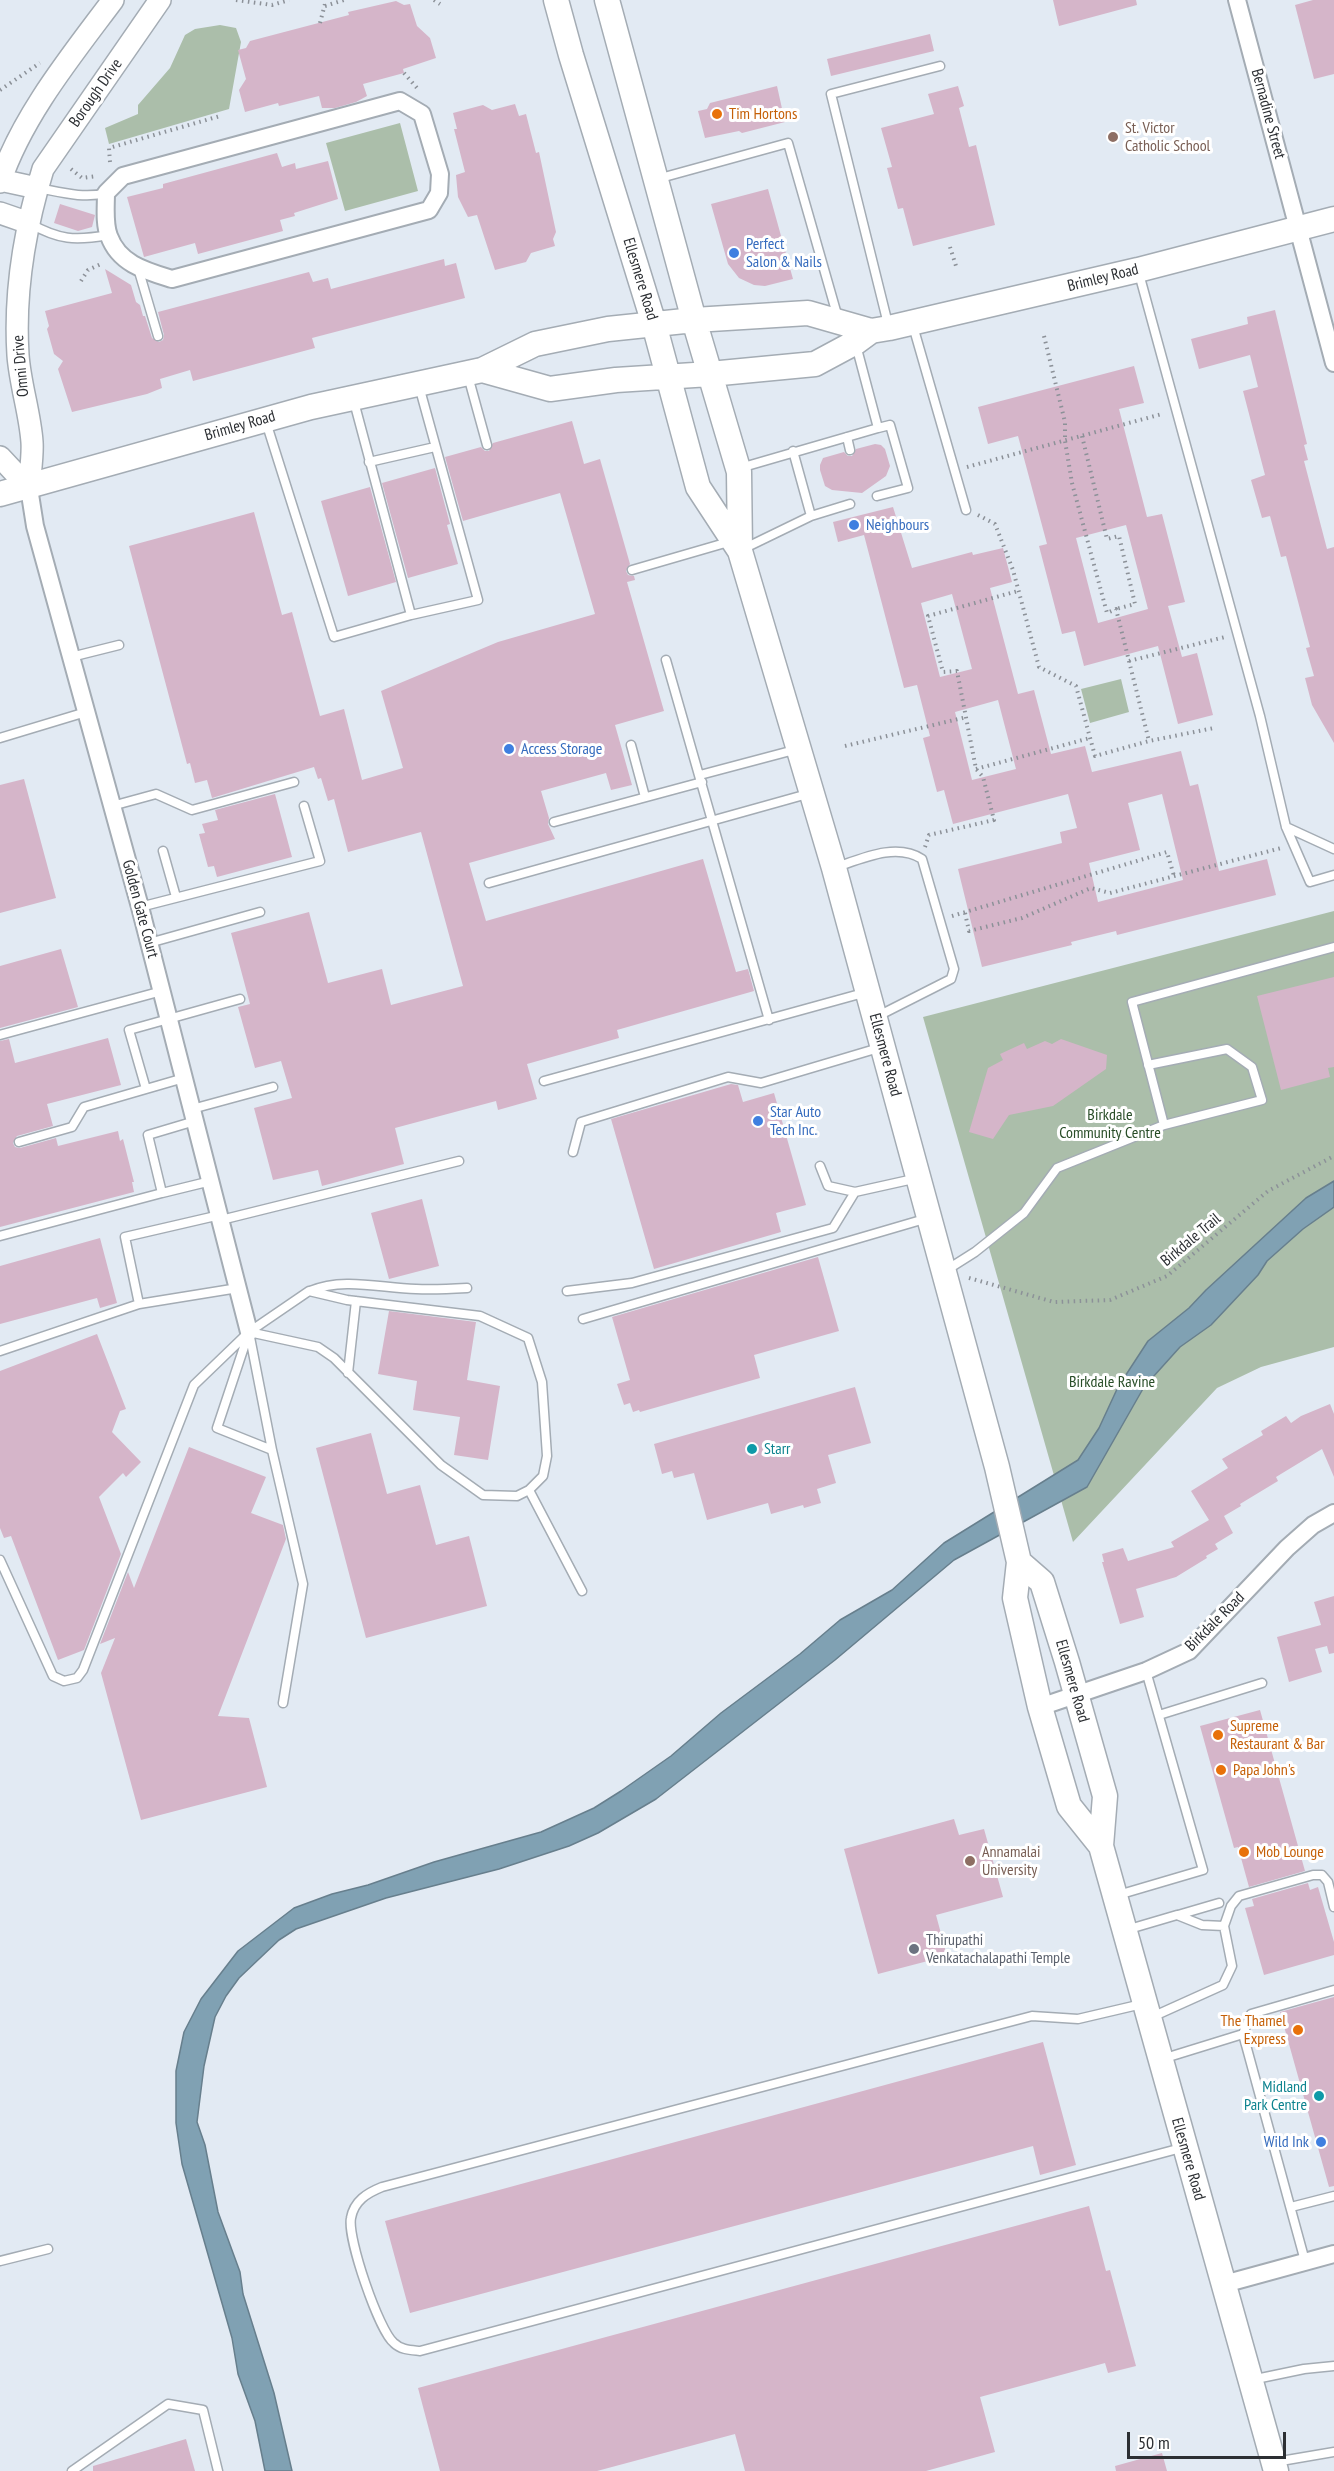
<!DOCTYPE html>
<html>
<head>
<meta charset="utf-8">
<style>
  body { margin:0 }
  #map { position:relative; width:1334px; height:2471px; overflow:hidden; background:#e2eaf3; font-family:"PT Sans Narrow",sans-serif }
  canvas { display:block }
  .scale { position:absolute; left:1127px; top:2432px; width:159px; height:27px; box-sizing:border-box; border:3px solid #2c2f33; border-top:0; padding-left:8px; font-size:18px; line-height:21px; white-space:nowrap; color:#2c2f33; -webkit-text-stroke:4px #fff; paint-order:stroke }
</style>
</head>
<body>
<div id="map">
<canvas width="1334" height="2471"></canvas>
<div class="scale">50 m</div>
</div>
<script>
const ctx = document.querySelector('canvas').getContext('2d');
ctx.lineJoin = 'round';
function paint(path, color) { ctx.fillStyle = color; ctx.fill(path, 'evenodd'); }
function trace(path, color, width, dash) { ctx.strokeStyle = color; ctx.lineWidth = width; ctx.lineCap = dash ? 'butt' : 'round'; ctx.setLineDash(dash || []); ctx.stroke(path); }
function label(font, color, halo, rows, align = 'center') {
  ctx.font = font + ' "PT Sans Narrow",sans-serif'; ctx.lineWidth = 6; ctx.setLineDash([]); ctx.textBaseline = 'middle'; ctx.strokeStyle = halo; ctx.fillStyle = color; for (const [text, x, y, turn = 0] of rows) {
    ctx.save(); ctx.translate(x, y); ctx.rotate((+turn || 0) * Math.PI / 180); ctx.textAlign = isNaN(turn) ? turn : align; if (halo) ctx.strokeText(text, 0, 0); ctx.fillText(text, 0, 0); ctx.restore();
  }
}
paint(new Path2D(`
  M220,25L236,28L241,42L229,109L109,144L105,128L138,114V105L170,68L185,35L195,29Z
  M400,123L418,191L345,211L326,143Z
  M1121,679L1129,712L1090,723L1081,689Z
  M1334,911V1347L1261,1367L1217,1388L1073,1542L923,1017Z`), '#abbeaa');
const water = new Path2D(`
  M1334,1181V1207L1303,1229L1267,1261L1258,1275L1211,1325L1180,1347L1144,1387L1087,1487L954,1560L835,1660L656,1799L598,1833L569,1846L499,1869L386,1898L296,1929L279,1940L239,1978L226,1996L215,2017L204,2066L197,2122L205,2145L218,2212L240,2272L243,2294L274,2393L292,2471H265L255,2421L238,2374L232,2338L182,2164L176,2123V2071L184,2032L201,1999L238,1951L294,1908L332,1894L368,1885L434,1862L541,1832L594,1808L621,1791L671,1756L721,1713L800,1654L840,1620L892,1590L944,1543L1078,1460L1099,1428L1118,1387L1148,1341L1189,1308L1206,1290L1306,1198Z`);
paint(water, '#80a1b3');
trace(water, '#677f8d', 1.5);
paint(new Path2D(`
  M1053,0H1136L1137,5L1059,26Z
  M1313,0H1334V74L1314,79L1295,5Z
  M396,1L404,5L410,4L417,26L430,38L436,58L403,69L404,73L363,84L367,96L356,102L335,108H322L319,96L279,106L278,103L245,112L239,90L246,79L238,50L246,48L250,41L349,15L348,12Z
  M930,34L934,51L831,76L827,59Z
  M777,86L785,122L742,133L739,131L705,138L698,111L707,109L710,103Z
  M958,86L964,106L959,108L969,147L976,145L995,225L913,246L903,208L898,209L887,168L892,167L881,128L934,114L928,94Z
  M515,104L519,116L526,114L536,153L539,152L556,232L553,239L555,246L531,253L526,262L495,270L477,215L468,217L458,197L456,175L465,172L454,129H457L453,113L483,105L492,110Z
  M277,153L282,167L295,163L296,169L328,161L338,199L294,213L295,216L280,220L283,231L198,254L195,243L144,257L127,197L163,188V184Z
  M768,189L793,279L765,286L754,285L739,278L728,264L711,204Z
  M60,204L95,215L92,227L78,231L54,223Z
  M444,259L445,266L456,263L465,298L312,338L315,348L193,381L190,370L160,379L162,388L147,394L72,412L58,369L63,361L54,354L47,329L49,326L45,311L112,293L105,269L131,285L136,302L140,305L143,316H145L152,338L159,342L163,340L164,335L158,312L309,272L313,282L328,278L331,289Z
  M1275,310L1307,444L1304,445L1308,460L1304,461L1327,549L1334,547V743L1312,705L1305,678L1314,676L1306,648L1310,647L1286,556L1281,557L1270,516L1262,518L1251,480L1265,475L1243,391L1258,387L1250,355L1199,369L1191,339L1248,324L1247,317Z
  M1134,366L1144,403L1119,409L1147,517L1162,514L1185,602L1168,606L1182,657L1197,653L1213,715L1178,724L1158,646L1084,666L1075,631L1062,634L1039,546L1047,544L1018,436L988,444L978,407ZM1126,525L1148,609L1098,623L1076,538Z
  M572,421L584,464L600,459L630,564L626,571L628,575L634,576L635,580L627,582L664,711L615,725L632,785L611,790L606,773L541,791L549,818L548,824L555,839L469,863L486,921L703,859L736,972L748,969L754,991L617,1030L619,1038L527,1064L537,1099L498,1110L496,1101L395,1128L404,1164L322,1186L318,1170L273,1180L254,1108L292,1098L281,1061L255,1068L238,1007L250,1004L231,933L309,912L328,983L382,969L391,1005L463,986L421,832L348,852L334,799L328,801L321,778L318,779L314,767L212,798L207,780L195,783L190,763L187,764L129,546L254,512L282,615L292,612L320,716L344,709L362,780L403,768L381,691L498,642L595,614L560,493L463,521L445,457L481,447L485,451H489L493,443Z
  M875,444L881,445L885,449L890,466L886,476L862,493L832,490L825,486L820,470V465L823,458L844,452L848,456H852L856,449Z
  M435,468L450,524L447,525L458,564L408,578L382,483Z
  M370,487L396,582L348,596L321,501Z
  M893,507L912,568L972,552L973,555L1003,548L1012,582L990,588L1018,694L1034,690L1051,754L1085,746L1092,772L1181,751L1190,786L1198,784L1219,871L1267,859L1276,895L1117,935L1116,931L1071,942L1072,945L982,967L958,869L1062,843L1060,832L1077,828L1068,794L953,824L944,790L937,792L923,738L930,736L917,685L904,688L864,535L838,542L833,522ZM952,594L972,669L940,677L921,603ZM998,700L1016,769L972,780L955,712ZM1162,794L1183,880L1098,902L1089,863L1140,850L1128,803Z
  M24,779L56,898L0,913V785Z
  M275,794L292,857L217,877L214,866L208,867L199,834L205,833L202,824L218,820L215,810Z
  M61,949L78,1007L0,1028V966Z
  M1334,977V1067L1328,1068L1330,1077L1281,1090L1257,996Z
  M108,1038L121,1085L47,1104L53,1126L17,1136L13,1143L15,1147L20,1148L56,1138L58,1146L118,1131L120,1141L123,1139L134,1182H132L134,1192L0,1227V1041L9,1039L15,1063Z
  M1061,1039L1107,1055L1106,1069L1053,1106L1009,1115L993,1139L969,1132L988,1068L1003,1060L1000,1054L1024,1043L1027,1049L1045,1041L1052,1044Z
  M731,1084L738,1085L743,1102L774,1093L806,1205L776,1213L781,1232L654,1269L611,1119Z
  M422,1199L439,1266L389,1279L371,1213Z
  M100,1238L117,1303L100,1308L97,1298L0,1324V1266Z
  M818,1257L839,1331L754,1355L760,1378L640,1412L639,1410L633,1412L630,1403L624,1405L617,1384L630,1380L612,1317Z
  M389,1311L476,1322L467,1380L500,1386L488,1460L454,1455L460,1417L413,1410L417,1381L378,1374Z
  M97,1334L126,1409L120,1411L112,1432L141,1462L126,1477L123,1473L99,1497L121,1554L84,1650L58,1660L11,1536L4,1538L0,1528V1371Z
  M855,1387L871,1443L828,1455L836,1483L817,1489L821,1503L804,1508L803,1505L771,1514L768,1503L707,1520L694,1473L674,1478L672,1471L662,1474L654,1444Z
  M1330,1404L1334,1414V1477L1322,1449L1276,1477L1278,1481L1240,1504L1241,1506L1224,1516L1233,1533L1215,1544L1218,1549L1206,1556L1207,1558L1176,1577L1136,1589L1144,1617L1120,1624L1102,1562H1104L1102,1554L1123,1548L1128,1561L1174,1547L1171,1542L1209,1520L1191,1491L1228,1468L1222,1459L1263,1435L1261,1431L1286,1416L1291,1423L1301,1416Z
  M371,1433L387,1494L420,1485L436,1545L469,1536L487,1606L366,1638L316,1448Z
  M189,1447L266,1477L251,1513L283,1525L286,1539L218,1716L249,1718L267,1787L141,1820L101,1673L115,1638L100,1644L128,1572L134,1588Z
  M1334,1596V1653L1329,1654L1327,1646L1315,1649L1322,1672L1289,1682L1277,1637L1321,1625L1314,1602Z
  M1260,1710L1305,1871L1249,1887L1238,1847L1234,1848L1200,1726Z
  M954,1819L959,1835L984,1829L1003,1897L936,1915L947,1956L878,1974L844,1849Z
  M1308,1883L1310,1890L1318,1887L1334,1942V1955L1264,1975L1245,1908L1254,1906L1252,1899Z
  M1334,1997V2186L1329,2187L1280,2012Z
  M1043,2042L1076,2165L1040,2175L1033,2146L410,2313L385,2221Z
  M1089,2206L1106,2271L1110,2270L1136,2366L1108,2373L1105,2363L980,2397L995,2452L926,2471H745L735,2434L597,2471H440L418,2388Z
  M186,2439L195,2471H93V2466Z
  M1162,2453L1167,2471H1116L1115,2466Z`), '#d5b5c9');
const service = new Path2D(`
  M657,179L788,143L838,318
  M38,188C60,192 84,199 106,193
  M29,223C59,240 75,241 108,235
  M138,268L158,336
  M1138,270L1260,716L1286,827L1310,882L1334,875
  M913,326L966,510
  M889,328L831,94L940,66
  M468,376L487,445
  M353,398L411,615
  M266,422L334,637L411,615L478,600L419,386
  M847,437L850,450
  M369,462L435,447
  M740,468L878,428L856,345
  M877,496L908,488L890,425L878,428
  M811,516L850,504
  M743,549L811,516L793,451
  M632,570L732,541
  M71,657L119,645
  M666,660L769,1020
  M0,738L86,712
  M631,745L645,797
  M700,775L798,749
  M112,806L156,794L192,810L294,782
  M554,822L702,782
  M1286,827L1334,849
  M163,851L176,897
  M834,868C861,859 896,842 922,859L954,969L951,979L878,1016
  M489,883L811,793
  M140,907L320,861L304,806
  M149,943L260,912
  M0,1035L162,991
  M544,1081L867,992
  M146,1089L129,1030L240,999
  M192,1109L273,1087
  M195,1121L148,1135L162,1193L211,1181
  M1164,1125L1132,1002L1334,947
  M19,1142L72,1127L84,1107L184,1078
  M573,1152L581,1122L728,1077L761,1083L882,1047
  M820,1166L828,1186L855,1192L918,1178
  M221,1220L459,1161
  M0,1236L162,1193
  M945,1271L975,1252L1024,1213L1057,1168L1164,1125L1262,1100L1252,1067L1227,1049L1148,1065
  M310,1291C344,1277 380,1288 416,1289C433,1290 450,1289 467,1288
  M567,1291L632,1283L833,1228L855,1192
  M139,1304L125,1237L220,1215
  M583,1319L928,1218
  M249,1332L272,1450L217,1428Z
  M0,1351L139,1304L238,1288
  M348,1373L356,1301
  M272,1450L303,1584L283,1703
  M529,1490L582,1591
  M0,1560L53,1676L64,1681L77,1678L83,1670L194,1385L249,1332L309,1291L347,1300L480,1316L528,1338L542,1382L547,1456L543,1476L529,1490L517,1496L483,1495L441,1465L334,1358L318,1347L249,1332
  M1159,1715L1262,1683
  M1118,1895L1203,1870L1146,1671
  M1178,1915L1219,1903
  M1224,1926L1231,1906L1239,1896L1313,1875H1322L1328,1882L1334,1907
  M1126,1930L1177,1915L1202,1925L1224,1926L1232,1966L1223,1985L1152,2017
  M1142,2004L1078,2019L1032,2016L382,2187C367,2193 354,2201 351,2218C347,2238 379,2331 394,2343C401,2350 411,2350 420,2351L1185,2147
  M1243,2034L1251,2014L1334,1990
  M1162,2059L1243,2034L1305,2261
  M1291,2207L1334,2196
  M0,2261L48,2249
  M1251,2380L1304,2369L1334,2366
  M1275,2462L1334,2452
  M72,2471L168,2404L203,2410L218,2471`);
const minor = new Path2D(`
  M1237,0L1334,363
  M400,101L422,114L440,174L439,193L429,210L172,279C146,271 119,264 109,236C104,224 106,206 106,193L123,176Z
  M29,488L35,526L140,907L249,1332
  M1040,1707L1146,1671L1189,1651L1287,1548L1313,1525L1334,1513
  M1224,2284L1334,2254`);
const tertiary = new Path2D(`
  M0,180L37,188
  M0,182C22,116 72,55 113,0
  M0,213L29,223
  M0,457L29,488
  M29,488C30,473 33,456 32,442C30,413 20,384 18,355C14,292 25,228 43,169L160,0`);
const secondary = new Path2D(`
  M556,0L571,55L654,324L698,487L740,551
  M607,0L694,320L739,472L740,551L834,868L997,1467L1019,1562L1015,1598L1040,1707L1069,1806L1101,1846
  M482,370L550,389L616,380L710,374L815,364L856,342L871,331
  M0,494L311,407L482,370L535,344L608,329L694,320L808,313L871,331L889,328L1138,270L1334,219
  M1019,1562L1042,1582L1067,1662L1105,1796L1101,1846L1276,2471`);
trace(service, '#a4acb4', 11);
trace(minor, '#a4acb4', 20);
trace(tertiary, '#a4acb4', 24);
trace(secondary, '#a4acb4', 27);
trace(new Path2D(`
  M236,0L272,5L289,0
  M434,0L440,4
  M325,6L344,0
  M320,23L326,0
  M404,73L417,88
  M0,90L40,63
  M110,162L109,148L220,116
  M71,169L82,178L97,176
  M950,247L956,266
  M81,281L88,270L101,264L100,262
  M1044,336L1065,422V441L1072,483L1107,613L1116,609L1149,741
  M1082,436L1107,539L1119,536L1135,604L1116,609
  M967,467L1162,414
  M978,515L995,524L1013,570L1039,667L1076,686L1095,756L1149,741L1214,728
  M1129,661L1225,637
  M845,746L967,717
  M976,769L1090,738
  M925,847L929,835L994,820L983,777L976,769L957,671L943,672L928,616L1018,591
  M965,913L969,931L1022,918L1091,888L1110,893L1281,848
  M952,916L1167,852L1174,876
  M969,1278L1054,1302L1110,1300L1167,1276L1268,1191L1334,1156`), '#8c9198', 4, [1.5, 4.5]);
trace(service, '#fff', 8);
trace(minor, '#fff', 16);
trace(tertiary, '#fff', 21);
trace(secondary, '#fff', 24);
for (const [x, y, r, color] of [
  [717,114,6,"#e8710a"],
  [1113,137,6,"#8d6e63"],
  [734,253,6,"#3f7fe0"],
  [854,525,6,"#3f7fe0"],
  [509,749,6,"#3f7fe0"],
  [758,1121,6,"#3f7fe0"],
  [752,1449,6,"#0f9aa8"],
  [1218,1735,6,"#e8710a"],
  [1221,1770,6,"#e8710a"],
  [1244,1852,6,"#e8710a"],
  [970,1861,6,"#8d6e63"],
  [914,1949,6,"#6b7280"],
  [1298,2030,6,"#e8710a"],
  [1319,2096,6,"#0f9aa8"],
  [1321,2142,6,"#3f7fe0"]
]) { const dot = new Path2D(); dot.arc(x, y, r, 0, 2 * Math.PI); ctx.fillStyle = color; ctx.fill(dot); trace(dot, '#fff', 2); }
label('16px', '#2c2f33', '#fff', [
  ["Borough Drive",96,93,-55],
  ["Bernadine Street",1268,114,75],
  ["Brimley Road",1103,278,-14],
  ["Ellesmere Road",640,279,73],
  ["Omni Drive",21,366,-95],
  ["Brimley Road",240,426,-16],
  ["Golden Gate Court",140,909,75],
  ["Ellesmere Road",885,1055,75],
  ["Birkdale Trail",1191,1240,-40],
  ["Birkdale Road",1215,1622,-45],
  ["Ellesmere Road",1072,1681,74],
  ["Ellesmere Road",1188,2159,74]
]);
label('16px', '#c56008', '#fff', [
  ["Tim Hortons",729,114],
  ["Supreme",1230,1726],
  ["Restaurant & Bar",1230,1744],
  ["Papa John's",1233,1770],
  ["Mob Lounge",1256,1852],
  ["The Thamel",1286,2021,"right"],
  ["Express",1286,2039,"right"]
], 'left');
label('16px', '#785e54', '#fff', [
  ["St. Victor",1125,128],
  ["Catholic School",1125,146],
  ["Annamalai",982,1852],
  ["University",982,1870]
], 'left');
label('16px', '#366cbe', '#fff', [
  ["Perfect",746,244],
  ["Salon & Nails",746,262],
  ["Neighbours",866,525],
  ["Access Storage",521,749],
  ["Star Auto",770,1112],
  ["Tech Inc.",770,1130],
  ["Wild Ink",1309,2142,"right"]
], 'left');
label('16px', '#284d27', '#fff', [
  ["Birkdale",1110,1115],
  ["Community Centre",1110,1133],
  ["Birkdale Ravine",1112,1382]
]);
label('16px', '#0d838f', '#fff', [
  ["Starr",764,1449],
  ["Midland",1307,2087,"right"],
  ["Park Centre",1307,2105,"right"]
], 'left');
label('16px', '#5b616d', '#fff', [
  ["Thirupathi",926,1940],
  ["Venkatachalapathi Temple",926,1958]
], 'left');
</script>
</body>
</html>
